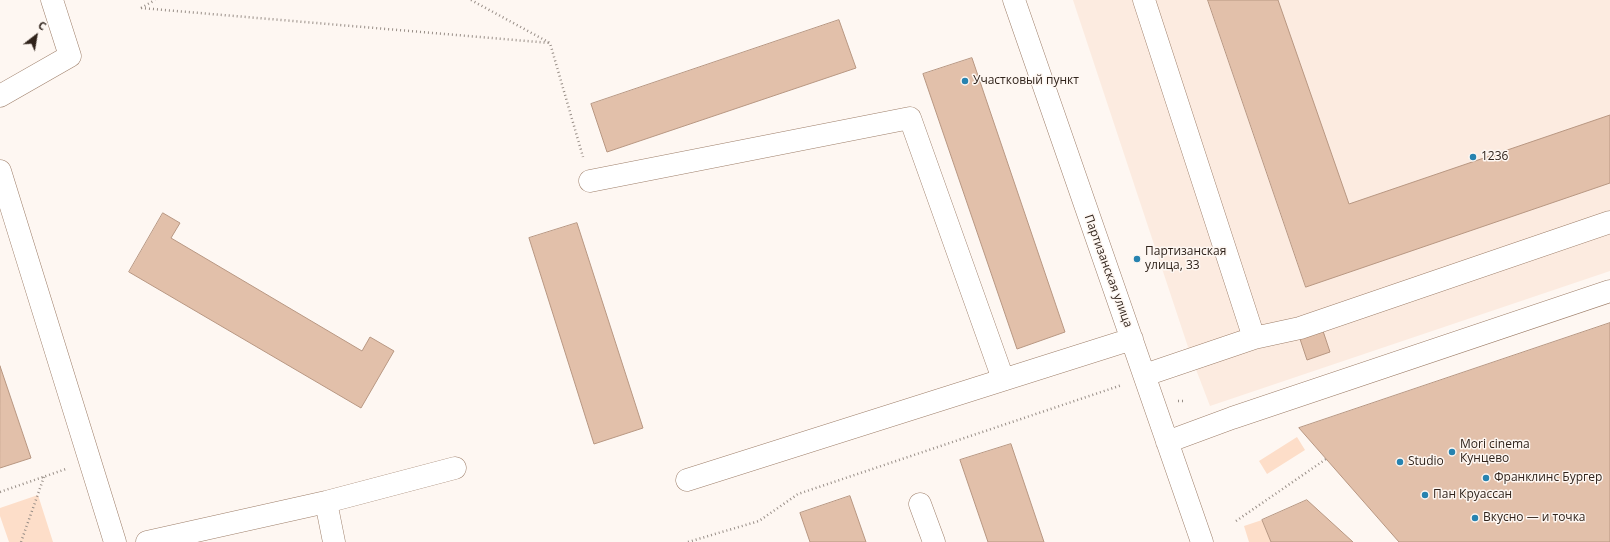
<!DOCTYPE html>
<html>
<head>
<meta charset="utf-8">
<style>
  body { margin:0 }
  #map { position:relative; width:1610px; height:542px; overflow:hidden; background:#fef7f2; font-family:"Open Sans",sans-serif }
  canvas { display:block }
  .north { position:absolute; left:16px; top:16px; width:40px; height:40px; -webkit-text-stroke:3px #fef7f2; paint-order:stroke; rotate:31deg; font-size:11px; font-weight:700; line-height:16px; text-align:center; color:#30231b }
  .north::after { content:''; display:block; margin:auto; width:14px; height:18px; background:#30231b; clip-path:polygon(50% 0,100% 100%,50% 72%,0 100%) }
</style>
</head>
<body>
<div id="map">
<canvas width="1610" height="542"></canvas>
<div class="north">С</div>
</div>
<script>
const ctx = document.querySelector('canvas').getContext('2d');
ctx.lineJoin = 'round';
function paint(path, color) { ctx.fillStyle = color; ctx.fill(path, 'evenodd'); }
function trace(path, color, width, dash) { ctx.strokeStyle = color; ctx.lineWidth = width; ctx.lineCap = dash ? 'butt' : 'round'; ctx.setLineDash(dash || []); ctx.stroke(path); }
function label(font, color, halo, rows, align = 'center') {
  ctx.font = font + ' "Open Sans",sans-serif'; ctx.lineWidth = 3; ctx.setLineDash([]); ctx.textBaseline = 'middle'; ctx.strokeStyle = halo; ctx.fillStyle = color; for (const [text, x, y, turn = 0] of rows) {
    ctx.save(); ctx.translate(x, y); ctx.rotate((+turn || 0) * Math.PI / 180); ctx.textAlign = isNaN(turn) ? turn : align; if (halo) ctx.strokeText(text, 0, 0); ctx.fillText(text, 0, 0); ctx.restore();
  }
}
paint(new Path2D(`
  M1073,0H1610V271L1210,406L1192,359Z`), '#fcebe0');
paint(new Path2D(`
  M1297,437L1305,450L1267,474L1259,461Z
  M38,495L53,542H9L0,516V508Z
  M1262,520L1271,542H1249L1244,526Z`), '#fddec9');
const building = new Path2D(`
  M1208,0H1278L1349,204L1610,115V183L1306,287Z
  M839,20L856,68L607,152L591,104Z
  M972,58L1065,332L1017,349L923,74Z
  M163,213L180,223L171,238L362,351L370,337L394,351L361,408L129,272Z
  M577,223L643,428L594,444L529,238Z
  M1610,323V542H1399L1299,428Z
  M1323,331L1330,352L1307,360L1300,339Z
  M0,366L31,458L0,468Z
  M1011,444L1044,542H988L960,460Z
  M850,496L866,542H810L800,513Z
  M1307,500L1353,542H1271L1262,520Z`);
paint(building, '#e2c0aa');
trace(building, '#b89782', 1);
const minor = new Path2D(`
  M1014,0L1202,542
  M1144,0L1254,338L1145,375
  M0,96L70,56L52,0
  M0,171L115,542
  M590,181L910,118L1003,379
  M1254,338L1300,328L1610,222
  M1167,442L1232,418L1610,291
  M687,480L1132,339
  M326,502L334,542
  M920,504L934,542
  M147,542L326,502L455,468`);
trace(minor, '#9e7f6a', 23);
trace(new Path2D(`
  M471,0L550,43L583,157
  M141,8L550,43
  M141,8L155,0
  M1178,401H1185
  M0,492L66,469
  M1236,521L1326,459
  M21,542L44,477
  M688,542L759,521L798,494L1122,385`), '#988e87', 2.5, [1, 3]);
trace(minor, '#fff', 22);
for (const [x, y, r, color] of [
  [965,81,4,"#2783b0"],
  [1473,157,4,"#2783b0"],
  [1137,259,4,"#2783b0"],
  [1452,452,4,"#2783b0"],
  [1400,462,4,"#2783b0"],
  [1486,478,4,"#2783b0"],
  [1425,495,4,"#2783b0"],
  [1475,518,4,"#2783b0"]
]) { const dot = new Path2D(); dot.arc(x, y, r, 0, 2 * Math.PI); ctx.fillStyle = color; ctx.fill(dot); trace(dot, '#fef7f2', 1.5); }
label('12px', '#30231b', '#fef7f2', [
  ["Участковый пункт",973,81],
  ["1236",1481,157],
  ["Партизанская",1145,252],
  ["улица, 33",1145,266],
  ["Mori cinema",1460,445],
  ["Кунцево",1460,459],
  ["Studio",1408,462],
  ["Франклинс Бургер",1494,478],
  ["Пан Круассан",1433,495],
  ["Вкусно — и точка",1483,518]
], 'left');
label('12px', '#30231b', '#fef7f2', [
  ["Партизанская улица",1108,271,70]
]);
</script>
</body>
</html>
